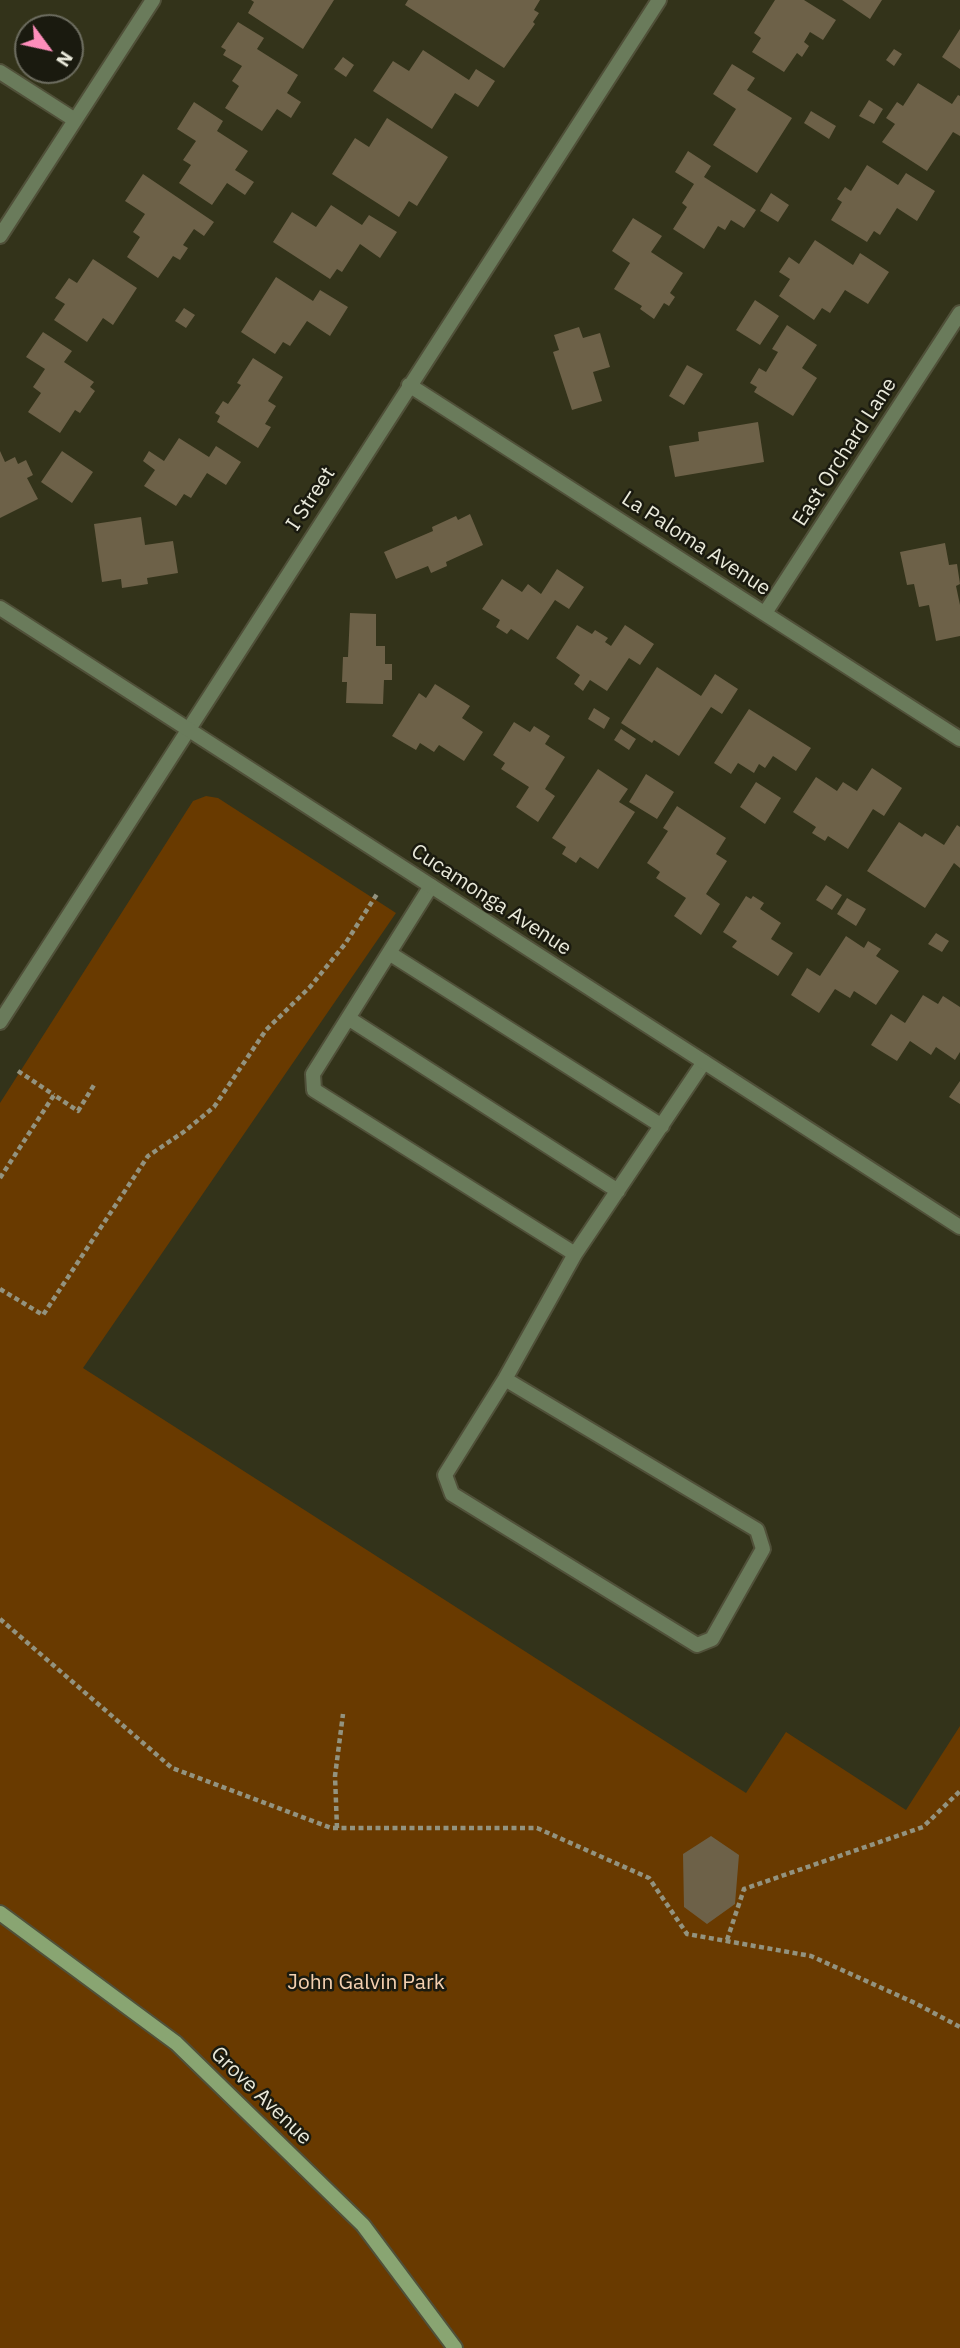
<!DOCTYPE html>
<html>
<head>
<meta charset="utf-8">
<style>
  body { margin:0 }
  #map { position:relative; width:960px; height:2348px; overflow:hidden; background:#33331a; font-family:"IBM Plex Sans",sans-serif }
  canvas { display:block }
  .north { position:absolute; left:14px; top:14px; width:70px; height:70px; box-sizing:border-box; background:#1a1a0f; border:2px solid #6d6d60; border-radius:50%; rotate:123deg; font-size:19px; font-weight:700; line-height:28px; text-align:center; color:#e9e9da }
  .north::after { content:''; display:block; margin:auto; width:24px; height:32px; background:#fe8ebb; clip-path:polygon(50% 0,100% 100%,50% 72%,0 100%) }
</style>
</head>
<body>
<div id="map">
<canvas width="960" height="2348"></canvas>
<div class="north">N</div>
</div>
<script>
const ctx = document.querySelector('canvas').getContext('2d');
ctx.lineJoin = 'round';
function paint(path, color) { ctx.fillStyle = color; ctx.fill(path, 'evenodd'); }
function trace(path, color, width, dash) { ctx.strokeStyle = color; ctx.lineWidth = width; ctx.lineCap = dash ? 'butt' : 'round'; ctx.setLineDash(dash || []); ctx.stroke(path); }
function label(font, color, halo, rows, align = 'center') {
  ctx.font = font + ' "IBM Plex Sans",sans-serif'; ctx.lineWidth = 5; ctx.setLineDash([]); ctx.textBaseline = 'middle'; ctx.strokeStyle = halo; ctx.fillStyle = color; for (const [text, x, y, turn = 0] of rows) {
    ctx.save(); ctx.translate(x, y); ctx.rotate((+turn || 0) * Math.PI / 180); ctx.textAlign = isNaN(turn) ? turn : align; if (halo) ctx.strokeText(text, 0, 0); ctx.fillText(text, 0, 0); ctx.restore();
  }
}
paint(new Path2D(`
  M206,796L218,798L396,913L83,1368L746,1793L786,1732L906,1810L960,1726V2348H0V1103L193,801Z`), '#693a00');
paint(new Path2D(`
  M251,0H334L303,49L248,13L254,2Z
  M408,0H540L534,10L539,13L533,22L535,24L504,68L405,5Z
  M775,0H804L836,20L823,40L810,32L804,42L809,46L802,57L797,53L784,72L752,52L761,38L754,33Z
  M842,0H882L870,19Z
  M238,22L264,38L257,49L298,75L287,93L301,102L291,118L277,109L262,131L225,108L239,86L232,81L242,66L223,55L226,50L221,47Z
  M960,29V69L942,57Z
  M894,49L902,54L894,66L886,60Z
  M423,50L469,80L476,69L495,81L478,107L455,93L432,129L373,91L393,61L409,71Z
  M343,57L354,65L346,77L334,69Z
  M732,64L755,78L747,90L792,118L757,173L713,145L736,109L713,94Z
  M918,83L952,104L958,95L960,96V136L953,132L927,171L882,142L895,124L886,118L897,102L903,106Z
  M869,100L883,109L874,124L859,116Z
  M194,102L223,121L217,131L248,151L235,170L254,182L245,195L227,183L212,205L179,183L191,165L183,160L196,141L177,129Z
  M811,111L836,126L829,139L804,123Z
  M387,118L448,157L417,206L409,201L399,217L332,174L355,138L369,147Z
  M688,151L711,166L704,177L756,210L744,228L731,220L725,230L718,226L704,249L673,229L687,207L682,203L694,184L675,172Z
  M867,165L898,185L906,173L935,191L917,221L897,208L880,235L874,231L867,242L831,220L842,202L837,199L845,187L851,191Z
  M143,174L214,222L204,236L194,229L183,245L188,248L180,260L173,256L158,278L127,257L140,237L133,232L145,214L125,201Z
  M771,193L789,205L778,222L760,211Z
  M331,205L362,225L369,215L397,232L380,258L360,244L342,272L337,269L330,279L273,242L292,212L316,227Z
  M633,218L662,236L651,252L683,273L670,293L675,297L669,306L664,303L654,319L640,309L642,306L614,289L630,263L612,251Z
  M815,240L853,265L860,253L889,272L868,304L845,290L830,313L822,308L814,320L779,296L790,279L779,272L789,257L799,264Z
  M93,259L137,288L113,325L103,318L87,342L54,320L65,304L55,298L69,278L77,283Z
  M276,277L313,301L320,290L348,307L330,336L307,321L290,346L283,342L275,354L241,332Z
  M755,300L779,316L760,345L736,330Z
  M184,308L195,315L186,328L175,321Z
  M787,325L817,345L802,368L817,378L793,416L754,392L757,387L750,383L759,368L766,372L778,352L772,349Z
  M579,327L583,338L600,333L610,367L593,372L602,401L572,410L553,352L559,350L554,335Z
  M43,332L72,351L64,362L94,382L90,387L95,391L80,413L75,410L60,433L28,412L41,393L33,387L45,369L26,357Z
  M253,358L283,377L268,401L276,406L265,424L271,427L258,448L217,422L220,416L215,413L223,401L228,404L241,385L237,383Z
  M687,365L703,374L684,405L669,396Z
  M758,422L764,462L675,477L669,446L699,441L698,432Z
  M179,438L209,457L216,446L241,462L226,485L207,473L191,498L184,494L176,506L144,486L155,470L143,461L149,451L164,461Z
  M0,451L5,462L15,457L18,464L26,460L33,475L27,478L38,499L0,518Z
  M62,451L93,472L72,503L41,482Z
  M470,514L483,545L446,562L447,566L431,573L428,566L396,579L384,552L433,531L432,527L456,516L458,520Z
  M141,517L145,545L173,541L178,573L147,578L148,584L122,588L121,579L102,582L94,524Z
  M945,543L949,565L957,564L960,584L956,586L960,605V636L936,641L929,605L919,607L914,584L907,585L900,552Z
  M557,569L584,587L569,609L555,600L528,640L511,629L507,634L496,627L500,620L482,609L502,579L522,592L528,584L541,594Z
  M350,613L376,614V646H385V664H392V680H384L383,704L346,703L347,682H342L343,657H348Z
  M577,625L592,634L595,630L608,638L605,642L611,646L625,625L654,644L640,665L629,658L607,691L590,680L583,691L574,684L580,675L556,658Z
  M657,667L701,696L715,674L738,689L722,714L711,707L679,756L654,740L652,743L621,723Z
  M435,684L470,706L462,718L483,732L464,761L439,745L434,752L420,743L416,750L392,736L419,693L426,698Z
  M594,708L610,718L604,729L588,719Z
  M749,709L811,748L796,771L773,756L765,768L759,764L754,773L738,763L731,774L714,763Z
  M514,722L530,732L534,726L550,736L545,744L565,757L545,789L555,796L538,822L516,807L529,787L501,769L505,763L493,755Z
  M621,729L636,739L629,750L614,740Z
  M872,768L902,788L884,816L873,809L848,849L828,836L825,841L812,833L816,827L793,812L816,777L837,791L843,782L857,791Z
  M598,769L628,789L619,802L635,812L598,869L580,857L576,863L562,854L566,847L552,838Z
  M646,774L674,792L657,819L629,802Z
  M756,782L781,798L765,824L740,807Z
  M677,806L726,838L716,854L727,861L706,894L720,904L701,935L674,916L686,898L656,878L660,872L647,863L668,831L663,828Z
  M899,822L922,837L925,833L944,845L957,825L960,827V868L954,863L925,908L867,871Z
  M826,885L842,895L832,910L816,900Z
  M746,896L751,899L753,896L764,903L760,909L781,923L771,939L793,953L778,976L732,947L737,941L723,932Z
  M847,898L866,909L856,926L837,914Z
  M936,933L949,941L942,952L928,944Z
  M846,936L864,948L868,941L881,949L876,956L899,971L876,1005L854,991L850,998L835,989L819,1013L791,995L807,968L820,976Z
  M923,995L938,1004L943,996L960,1007V1052L955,1060L936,1047L931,1055L910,1041L897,1061L871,1045L891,1014L905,1023Z
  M960,1081V1104L949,1097Z
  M711,1836L739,1855L735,1904L707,1924L684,1907L683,1854Z`), '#6d6148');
const service = new Path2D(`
  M431,886L313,1074L314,1090L575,1254
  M389,953L662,1126
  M348,1018L618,1191
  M505,1379L757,1530L763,1549L712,1639L697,1645L452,1494L445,1475L505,1379L575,1254L704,1062`);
const minor = new Path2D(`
  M0,72L75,120
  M0,236L153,0
  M409,385L960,739
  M765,613L960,313
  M0,1022L659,0`);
const tertiary = new Path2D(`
  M0,608L960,1227`);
const secondary = new Path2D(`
  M0,1913L176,2043L363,2225L455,2348`);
trace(service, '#505039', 18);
trace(minor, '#505039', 18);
trace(tertiary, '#505039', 18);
trace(secondary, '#505039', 18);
trace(new Path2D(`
  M18,1071L54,1095
  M0,1178L54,1095L78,1111L94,1085
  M0,1289L43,1315L148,1156L185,1131L214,1107L266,1030L310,987L345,944L377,894
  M0,1619L172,1768L331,1828H537L649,1878L687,1934L811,1956L915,2003L960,2027
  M337,1828L335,1776L343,1714
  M727,1940L744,1889L923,1827L960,1791`), '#93937f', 4.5, [5, 3.5]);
trace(service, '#6a7b5b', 14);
trace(minor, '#6a7b5b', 14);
trace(tertiary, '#6a7b5b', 14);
trace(secondary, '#89a572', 14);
label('21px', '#e9e9da', '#1a1a0f', [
  ["East Orchard Lane",845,452,-57],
  ["I Street",311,499,-57],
  ["La Paloma Avenue",696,544,33],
  ["Cucamonga Avenue",491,900,33],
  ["Grove Avenue",261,2096,44]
]);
label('21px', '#f4d0b0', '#1a1a0f', [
  ["John Galvin Park",366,1983]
]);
</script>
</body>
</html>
